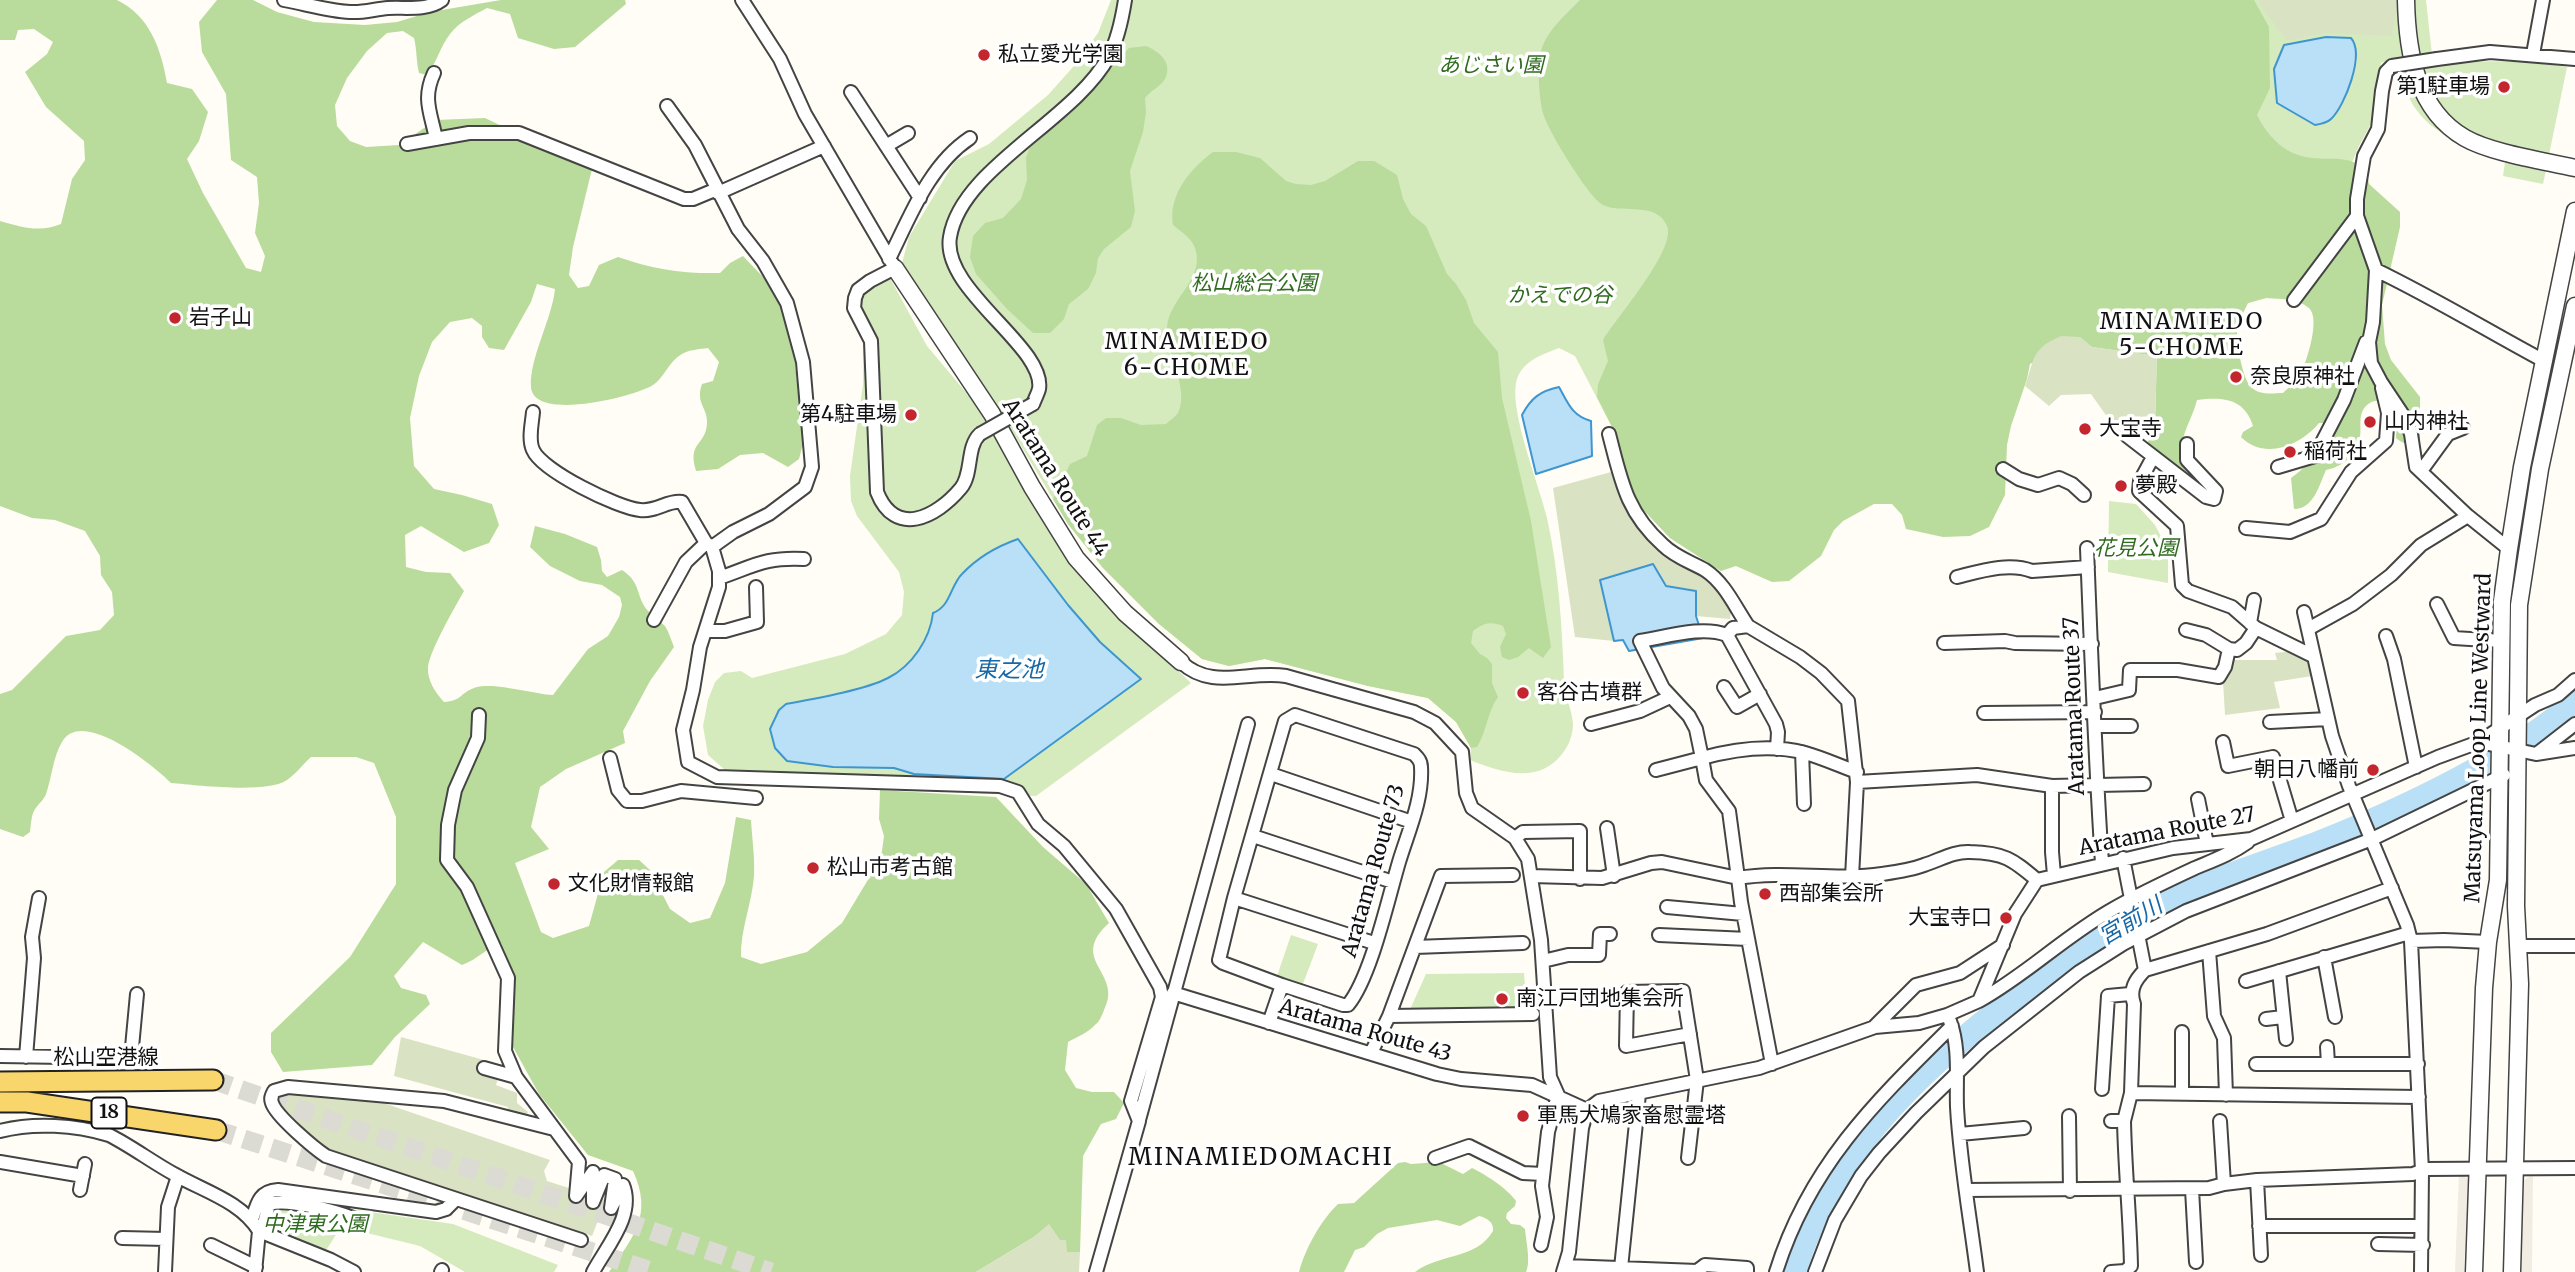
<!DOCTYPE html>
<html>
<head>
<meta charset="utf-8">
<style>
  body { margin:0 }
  canvas { display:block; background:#fffdf5 }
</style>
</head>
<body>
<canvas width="2575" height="1272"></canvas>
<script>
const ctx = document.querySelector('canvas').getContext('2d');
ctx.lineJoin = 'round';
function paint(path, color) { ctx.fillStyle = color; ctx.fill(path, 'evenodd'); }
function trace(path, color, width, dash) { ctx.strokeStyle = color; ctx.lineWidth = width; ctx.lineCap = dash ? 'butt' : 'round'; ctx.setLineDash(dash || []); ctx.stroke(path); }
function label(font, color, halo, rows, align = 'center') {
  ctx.font = font + ' Merriweather,"Noto Sans JP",serif'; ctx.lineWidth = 7; ctx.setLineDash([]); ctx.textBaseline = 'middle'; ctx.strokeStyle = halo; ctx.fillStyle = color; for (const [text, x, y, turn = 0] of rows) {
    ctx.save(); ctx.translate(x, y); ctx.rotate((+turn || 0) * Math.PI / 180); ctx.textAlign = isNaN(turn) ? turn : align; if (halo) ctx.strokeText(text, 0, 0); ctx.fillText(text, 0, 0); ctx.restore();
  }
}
paint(new Path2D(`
  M1111,0H2426L2433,64C2482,60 2519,60 2567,67L2543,184L2503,176L2505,162C2473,149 2432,136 2413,105C2405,91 2400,74 2394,59L2381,63L2374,118L2358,148L2294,300L2266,298L2248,303L2156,394L2157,356L2092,347L2061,336L1721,571L1670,538L1635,501L1612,427L1575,356L1559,348C1541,355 1520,362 1516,383C1510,413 1539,485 1547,518C1559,572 1562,627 1564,682C1565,696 1572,710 1573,724C1573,734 1569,746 1562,754C1538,785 1500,772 1470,760L1471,748L1456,722L1428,698L1368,686L1265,659L1229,666L1202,659L1159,624L1103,568L1068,524L990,394L944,331L901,267L909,237L955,161L989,144L1048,95L1073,67L1098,33Z
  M884,267L927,346L979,408L1077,573L1191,683L1036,796L875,788L733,777L708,755L703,726L708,700L715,682L724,673L741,671L752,678L845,654L886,634L902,615L904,592L899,572L857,516L851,501L850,476L863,384V337L849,311L856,284Z
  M2109,501L2136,504L2155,525L2168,550V583L2108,572Z
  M1291,935L1318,944L1301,989L1276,979Z
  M1524,973L1527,1013L1407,1016L1426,974Z
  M273,1207L342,1208L453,1224L558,1265L554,1272H465L420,1246L363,1232L339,1230L325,1252L277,1233L268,1225Z`), '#d5ebbd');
paint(new Path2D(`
  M0,0H117C150,16 161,49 167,83L192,89L208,112L199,141L187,159L203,193L246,268L261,272L265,256L255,233L259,203L257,177L231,160L226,94L202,52L199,22L217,0H253L277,12L314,22L365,25L397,22L430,12L501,0H625L626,4L575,47L554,49L518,38L510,14L487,8C474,15 459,22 450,34C440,47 437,62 427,75L419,73C416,61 417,50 414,38L403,31L387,33L367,51L347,78L335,105L337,126L350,141L366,147L399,145L436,120L485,118L592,169L573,247L569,275L578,288L589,286L599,265L618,257C652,269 684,274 720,273L730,263L743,256L764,278L780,306L795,362L803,444L799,459L788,467L763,453L740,455L718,469L696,471C687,441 706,446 707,423C708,408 695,403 702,384L713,381L719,362L708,348C700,349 688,350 682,354C669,361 664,378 653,385C634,397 533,422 531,387C529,359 552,319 555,289L537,284L531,302L504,350L489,348L482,337V326L472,318L450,322L432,342L419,376L410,418L414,466L434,489L462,495L492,504L499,525L489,543L464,552L421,526L405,535L406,567L426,572L450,573L464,591C455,607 430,650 428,667C427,681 436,693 444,702C462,701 460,693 474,688C491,681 533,694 553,695L588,649L608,636L619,617L622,605L620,597L602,585L580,581L550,566L530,547L535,526L565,534L597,547L601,560L602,571L607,577L622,570C642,583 635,596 648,611C653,617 660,621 665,626C669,632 671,640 674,647L650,681L623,731L625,743L566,769L540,787L531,827L549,849L515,863L541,932L553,938L589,926L604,872L618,860H639L650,870L670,909L690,923L710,918L725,883L736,817L751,820C752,838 755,858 754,876C752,903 740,931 741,957L761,964L807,952L842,923L881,858L884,836L879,819L880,790L996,797L1043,847L1086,884L1109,923C1067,961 1124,972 1104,1010C1102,1015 1100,1021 1096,1024C1089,1032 1077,1037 1068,1042L1065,1070L1076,1088L1092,1092H1114L1124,1103L1116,1119L1101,1124L1083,1156L1080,1252H1067L1049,1225L1034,1237L976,1272H609C634,1236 653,1215 633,1171L588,1155L539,1094L513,1047L514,973L501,943C485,949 478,959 462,965L423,942L394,976L401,988L426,995L430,1004L395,1037L372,1065L283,1072L271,1052V1033L350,957L396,884V817L374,763L356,757H311C303,764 296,774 287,780C267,794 196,785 171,783C154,766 82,707 62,742C53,757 52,777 46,794C44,800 37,805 34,811C31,817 31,825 30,832L23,837L0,829V694L12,690L66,636L100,630L114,615L112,592L101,575L100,556L85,531L55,520L32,518L0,506V221C21,227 40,233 61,224L72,179L85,160L84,141L46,107L25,72L47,54L53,42L34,29L18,30L15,40H0Z
  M1580,0H2254L2269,27L2270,88L2257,115C2267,135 2283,153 2306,157C2329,162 2351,152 2367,173L2369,184L2400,212V227L2382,305L2385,344L2391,360L2420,397V438L2417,444C2408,445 2403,444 2396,438C2397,425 2399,404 2382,401C2376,400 2371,401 2367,405C2357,414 2362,427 2360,437C2357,455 2342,467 2326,470C2319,485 2314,509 2294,509L2291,478L2300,471L2333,437L2332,428L2327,423H2319C2301,445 2265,461 2241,437L2243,432L2253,426C2244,397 2221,397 2197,400C2190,428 2171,443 2191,473L2185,476L2149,447L2148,442L2155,423L2157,356L2092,347L2080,337L2030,364L2027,379L2011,426L2007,445L2005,495L1989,527L1970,536L1943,537L1906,529L1902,515L1892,504H1874L1843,521L1834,530L1821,556L1789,581L1772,582L1736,566L1721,571L1670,538L1635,501L1612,427L1597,397L1598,384L1608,361L1603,340C1616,318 1677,249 1667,226C1656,199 1616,216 1600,203C1586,192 1548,131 1543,113C1539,97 1536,60 1543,45C1550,28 1567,13 1580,0ZM2266,298C2281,299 2297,298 2309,308C2321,319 2306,364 2299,377C2295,383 2288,388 2283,393C2273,393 2260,396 2251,387C2243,379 2237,347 2237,334C2237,323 2244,312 2248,303Z
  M1146,46C1158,51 1172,61 1166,77C1162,86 1151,90 1145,98L1146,112L1143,132L1130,171L1135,211L1131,227L1104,249L1098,258L1096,273L1088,289L1069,304L1064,319L1050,333H1033L1007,309L976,274L970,257L973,236L985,223L1003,218L1021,199L1027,180L1026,158L1031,143L1051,124L1080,102L1129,48Z
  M1213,152H1236L1260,158L1286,181L1296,184L1311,185L1325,181L1358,161H1374L1397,175L1403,199L1411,214L1426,226L1447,274L1456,284L1466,300L1474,323L1498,352L1502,398L1531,521L1551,647L1543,658L1529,648L1518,657L1509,660L1502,657L1500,647L1506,634L1503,626C1491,621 1483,623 1473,631L1471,643L1480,654L1487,658L1492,664V683L1498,697C1487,712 1487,731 1477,747L1471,748L1456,722L1428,698L1368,686L1265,659L1229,666L1202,659L1159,624L1103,568L1068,524L1053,499L1070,464L1087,456L1097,425L1106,418H1121L1141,425L1166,424C1169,421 1175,417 1178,413C1190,389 1166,353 1167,328C1168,299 1206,279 1195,248C1192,238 1180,231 1173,225C1168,195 1190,169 1213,152Z
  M1405,1162L1411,1164L1439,1162L1463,1174L1472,1168C1485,1174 1508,1189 1516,1201L1515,1206L1507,1213L1506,1218L1511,1224L1520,1225L1525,1229C1526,1241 1531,1262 1526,1272H1415C1440,1253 1476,1260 1493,1231C1494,1222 1487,1218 1479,1216L1460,1226L1437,1220L1388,1228L1377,1234L1364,1247L1355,1250L1344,1272H1299C1305,1249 1321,1220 1338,1204L1354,1203L1398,1163Z`), '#b9dc9c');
paint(new Path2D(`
  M2259,0H2399L2391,36L2325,33L2287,41L2260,5Z
  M2061,336L2080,337L2092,347L2157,356L2155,423L2110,421L2091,394L2061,395L2049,406L2025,386C2035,358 2031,349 2061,336Z
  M1611,472L1623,505L1652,545L1699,574L1713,587L1731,610L1730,619L1696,616V592L1600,580L1614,641L1575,637L1553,488Z
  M2293,651L2309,658L2312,676L2274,682L2280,708L2225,715L2223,681L2231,660H2277L2275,653Z
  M401,1037L502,1065L496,1085L517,1093V1103L528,1112L526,1118L507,1113L508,1107L394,1076Z
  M282,1092L372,1099L550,1160L544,1171L547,1181L606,1200L592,1236L326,1151C311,1141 277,1114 276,1095Z
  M1049,1224L1060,1240H1066L1067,1252H1080L1079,1272H976L1034,1237Z`), '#d9e3c4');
paint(new Path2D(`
  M2459,1172L2468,1179L2464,1272H2455Z
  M2530,1176L2533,1177L2532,1272H2522V1192L2523,1181Z`), '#f1ede2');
const water = new Path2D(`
  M2326,37L2351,38C2365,54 2345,106 2331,119C2327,123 2321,124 2315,125L2277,103L2274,69L2284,45Z
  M1559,387C1568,403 1572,416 1591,421L1592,456L1536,474L1522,415C1531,398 1540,391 1559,387Z
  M1018,539L1068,605L1100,642L1141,679L1004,779L914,774L894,768L833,767L787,761L775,748L770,729L779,710L786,704C813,699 865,690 888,678C912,666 930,639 933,613C951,606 950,586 962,574C977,558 998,546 1018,539Z
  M1653,564L1666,586L1696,591V616L1703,638L1629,651L1623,640L1614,641L1600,580Z`);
paint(water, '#b9e0f7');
trace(water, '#3f96cf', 2);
trace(new Path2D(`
  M1794,1272C1833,1145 1937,1053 2042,978C2083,949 2126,918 2172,898C2221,876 2272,861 2321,842C2405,808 2506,761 2575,702`), '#b9e0f7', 24);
trace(new Path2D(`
  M213,1080L771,1272
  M216,1130L654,1272`), '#dbdad3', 19, [19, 10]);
const minor = new Path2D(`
  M284,0C306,4 328,11 350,12C363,13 375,9 388,8C406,7 427,11 442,0
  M742,0L780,59L805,114L895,268L870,281L858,290L855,298L854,308L871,341L877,492C895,538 936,518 961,488C973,473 966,447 980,434
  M2533,54L2543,0
  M2437,59L2490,52L2575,59
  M2392,66L2386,72L2382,91L2378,129L2364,156L2357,199V216L2376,270L2373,322L2369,342L2371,363L2381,382L2405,418L2411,434L2416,467L2468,516L2509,549
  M434,73C422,99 431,113 436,139
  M851,92L920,198
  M667,106L695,145L738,229L763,261L787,303L803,362L812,467L805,487L769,514L733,532L712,547L719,571V587L700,647L693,690L683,730L688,762L717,777L1000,786L1018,792L1038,824L1064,846L1116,909L1160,987L1162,997L1131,1101L1139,1121L1096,1272
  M407,144L469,133H519L684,199H693L717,189
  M886,146L908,133
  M718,193L824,146
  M889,259C910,217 929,165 970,138
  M2376,270C2434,298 2488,331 2544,361
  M2294,300L2357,216
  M1033,404C1035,399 1038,393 1039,389C1046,347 941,290 950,237C961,168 1075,120 1109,56C1118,39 1122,19 1125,0
  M533,412C532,424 528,439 533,450C542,471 618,508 640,510C657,512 667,500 682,502L706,543L712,547
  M1609,434C1621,480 1626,512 1663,545C1675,557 1691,562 1705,570C1725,583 1735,607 1748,626
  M2127,436L2206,497L2214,499L2216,491L2187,460V444
  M2153,457L2140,481L2139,491L2177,526L2182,585L2188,591L2232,607L2256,628L2313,656
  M2278,467L2315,456L2344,400L2366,342
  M2003,469L2019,479L2038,485L2059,478L2072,484L2084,495
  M2421,471L2448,434L2463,428
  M2246,528L2290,532L2321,519L2351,472L2386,441L2388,413L2382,388
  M2087,548C2091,653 2095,758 2102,863
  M1957,577C1981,571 2009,562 2032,571L2088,567
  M719,578C754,566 765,557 804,559
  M2437,604L2454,638L2502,641
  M2304,612L2332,736L2349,786L2407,925L2411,941L2422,1171L2421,1272
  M654,620L686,562L706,543
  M2250,623L2254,600
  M2308,629L2353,604L2391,575L2421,545L2468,516
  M2186,630L2206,635L2229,649L2237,650L2246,643L2256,628
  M706,631H725L757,622L756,587
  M1727,635L1733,628L1748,626L1800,657L1821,673L1848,701L1857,782L1852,877
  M2386,636L2394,659L2416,767
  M1944,643L2005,641L2015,643L2092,644
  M1181,662C1212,691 1248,670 1286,676L1414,712L1435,723L1462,752L1466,793L1472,808L1515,838L1528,859L1541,940L1550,1077L1558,1095L1548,1132L1542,1186L1547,1217L1541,1245
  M1724,687L1737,707L1760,694
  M2095,698L2129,690L2130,670H2178L2219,677L2225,667L2229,649
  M1984,713L2095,712
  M479,715L478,738L455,790L448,825L447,860L467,887L508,978L505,1051L516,1077L579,1162L576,1196L593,1172V1202L604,1175L615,1179L611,1208L623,1185C635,1215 607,1246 593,1272
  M2270,722L2328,719
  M1591,724L1640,711L1670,697
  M2096,726H2131
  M2223,742L2228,766L2273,757L2292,821
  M2479,742L2535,705L2558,695L2575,680
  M1802,752L1804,804
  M2539,752L2575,724
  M610,758L618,790L627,801H642L681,791L756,798
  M1656,770L1702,758L1696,729L1689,716L1663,688L1640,641C1666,637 1702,625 1727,635L1776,724L1778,732L1777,749
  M1271,774L1412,822
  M1857,782L1977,775L2052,786L2144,784
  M2052,786V852L2054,875
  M2198,799L2207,844
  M1607,828L1614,876
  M1253,836L1393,882
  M1515,838L1523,832L1580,831V879
  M2123,858L2145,970
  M1532,876L1602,878L1651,863L1662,862L1738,878L1729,811L1706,780L1702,758C1735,749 1772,744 1805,753C1823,758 1840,766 1857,772
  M2392,888L2267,934L2145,970C2135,980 2129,990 2134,1004L2131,1093L2419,1097
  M1234,898L1374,943
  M1667,907L1743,914
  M1659,935L1748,939
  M2411,941L2444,940L2488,942
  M2518,946H2575
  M1415,947L1523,943
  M2209,951L2214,1016L2224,1038L2226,1095
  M2324,957L2335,1017
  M1543,961L1568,955H1599L1600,934H1610
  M2279,971L2286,1039
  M2246,981L2409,933
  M1173,993L1437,1074L1461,1079L1532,1085L1587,1110
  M1979,1001C2026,975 2065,936 2113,909C2139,894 2167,881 2195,868C2214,860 2231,854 2248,842
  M1389,1016L1533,1014
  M2266,1019L2283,1017
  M1950,1021C1960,1048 1956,1079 1957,1107C1960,1162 1970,1217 1977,1272
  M1269,1023L1282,985L1223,963L1219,960L1234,898L1285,721L1295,715L1414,754C1418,758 1421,761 1421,767C1423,800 1408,832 1399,862C1388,899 1371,977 1348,1005H1343L1282,985
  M1875,1026L1916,985L1960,973L2003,945
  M2182,1032V1094
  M2327,1047L2328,1064
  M1371,1053L1389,1016L1441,876L1513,875
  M0,1056L131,1058L137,994
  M26,1057L34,958L32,937L39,898
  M1772,1064L1741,902L1738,878C1786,870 1834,881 1882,874C1896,872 1911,870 1924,865C1940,860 1954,851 1970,852C2005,853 2012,859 2037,880
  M2256,1064H2418
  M484,1068L516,1077
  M2102,1089L2108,996L2130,994
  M2069,1116L2070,1191
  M1139,1120L1248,724
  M2124,1121L2131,1093
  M2220,1121L2224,1184
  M554,1129L444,1101L288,1087L274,1091C272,1095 270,1098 272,1103C276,1116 314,1148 326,1156L581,1240
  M0,1131C34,1122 75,1125 109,1135C131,1146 152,1162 174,1174C203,1191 241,1201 259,1231L331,1260L354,1272
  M1960,1134L2024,1128
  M1435,1158L1469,1146L1523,1173L1543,1174
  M1688,1158L1697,1080L1683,991L1627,992L1626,1046L1690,1034
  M0,1162L83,1176
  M2257,1180L2261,1255
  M2192,1189L2196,1262
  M80,1190L85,1164
  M1966,1190L2209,1188L2224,1184L2257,1180L2413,1174L2426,1169L2575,1168
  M252,1220C257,1204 259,1191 278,1190L436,1212L446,1209L456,1199
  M2259,1226H2420
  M122,1238L166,1239
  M2378,1244L2423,1245
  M211,1245L256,1267
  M1566,1266L1697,1271L1705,1265L1747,1268V1272
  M1621,1268L1639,1094
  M165,1272L168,1207L178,1176
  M255,1272L259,1231L264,1224L269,1204C287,1198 335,1211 353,1218
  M441,1272L442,1270
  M1563,1272L1569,1252L1582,1128L1587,1110L1599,1101L1759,1068L1875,1027L1919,1023L1947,1015L1979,1001L2015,914L2037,880L2173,848L2251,839L2438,757L2479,742L2536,754L2575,748
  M1776,1272C1809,1166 1875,1102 1952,1026
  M1815,1272L1835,1220L1861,1176L1879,1153L1916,1113L1984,1047L2079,972L2123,944L2186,911L2372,839L2504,775
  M2111,1272L2125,1271L2131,1266C2130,1217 2125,1170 2124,1121H2111`);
const tertiary = new Path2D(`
  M2406,0C2407,51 2416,110 2465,138C2491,153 2545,161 2575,168
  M895,268L992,414L1032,487L1076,558L1125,613L1181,662
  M2474,1272L2484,988L2488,942L2498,880L2502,601L2509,549L2522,467L2575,211
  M2512,1272L2520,984L2516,906L2519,605L2540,469L2575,306`);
const primary = new Path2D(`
  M0,1082L213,1080
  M0,1102H27L216,1130`);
trace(minor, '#444', 16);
trace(tertiary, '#444', 19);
trace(primary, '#222', 23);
trace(minor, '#fff', 12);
trace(tertiary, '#fff', 16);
trace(primary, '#f9d66b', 19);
const minorBridge = new Path2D(`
  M2392,66L2437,59
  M980,434L1033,404`);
trace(minorBridge, '#444', 16, []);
trace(minorBridge, '#fff', 12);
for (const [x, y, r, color] of [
  [984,55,7,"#c4262e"],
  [2504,87,7,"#c4262e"],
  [175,318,7,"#c4262e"],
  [2236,377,7,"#c4262e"],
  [911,415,7,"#c4262e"],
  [2370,422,7,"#c4262e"],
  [2085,429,7,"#c4262e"],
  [2290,452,7,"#c4262e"],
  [2121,486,7,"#c4262e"],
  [1523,693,7,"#c4262e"],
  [2373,770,7,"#c4262e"],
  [813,868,7,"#c4262e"],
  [554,884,7,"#c4262e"],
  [1765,894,7,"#c4262e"],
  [2006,918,7,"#c4262e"],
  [1502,999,7,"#c4262e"],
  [1523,1116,7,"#c4262e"]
]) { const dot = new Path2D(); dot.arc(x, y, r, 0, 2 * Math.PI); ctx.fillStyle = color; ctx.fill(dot); trace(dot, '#fff', 2.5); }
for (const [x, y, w] of [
  [109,1113,35]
]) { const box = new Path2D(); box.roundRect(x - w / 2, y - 15.5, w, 31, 5); ctx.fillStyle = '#fff'; ctx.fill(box); trace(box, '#111', 2); }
label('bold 19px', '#111', null, [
  ["18",109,1113]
]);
label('21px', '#111', '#fff', [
  ["私立愛光学園",998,55],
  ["第1駐車場",2490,87,"right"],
  ["岩子山",189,318],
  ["奈良原神社",2250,377],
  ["第4駐車場",897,415,"right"],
  ["山内神社",2384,422],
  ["大宝寺",2099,429],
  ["稲荷社",2304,452],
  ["夢殿",2135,486],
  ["客谷古墳群",1537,693],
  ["朝日八幡前",2359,770,"right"],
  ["松山市考古館",827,868],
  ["文化財情報館",568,884],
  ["西部集会所",1779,894],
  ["大宝寺口",1992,918,"right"],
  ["南江戸団地集会所",1516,999],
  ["軍馬犬鳩家畜慰霊塔",1537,1116]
], 'left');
label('italic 21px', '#2f6b1f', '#fff', [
  ["あじさい園",1491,66],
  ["松山総合公園",1254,284],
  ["かえでの谷",1560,296],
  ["花見公園",2136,549],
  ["中津東公園",315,1225]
]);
label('21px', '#111', '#fff', [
  ["Aratama Route 44",1055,478,58],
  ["Aratama Route 37",2075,706,-92],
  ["Matsuyama Loop Line Westward",2479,738,-88],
  ["Aratama Route 27",2167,832,-11],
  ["Aratama Route 73",1374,871,-74],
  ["Aratama Route 43",1365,1031,16],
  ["松山空港線",106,1058]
]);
ctx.letterSpacing = '2px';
label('23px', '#111', '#fff', [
  ["MINAMIEDO",2182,322],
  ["5-CHOME",2182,348],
  ["MINAMIEDO",1187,342],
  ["6-CHOME",1187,368]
]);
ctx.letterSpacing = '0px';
label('italic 23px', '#1768a6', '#fff', [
  ["東之池",1009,670],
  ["宮前川",2131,922,-31]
]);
ctx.letterSpacing = '2px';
label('24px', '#111', '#fff', [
  ["MINAMIEDOMACHI",1261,1158]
]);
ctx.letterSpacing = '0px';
</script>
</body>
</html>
